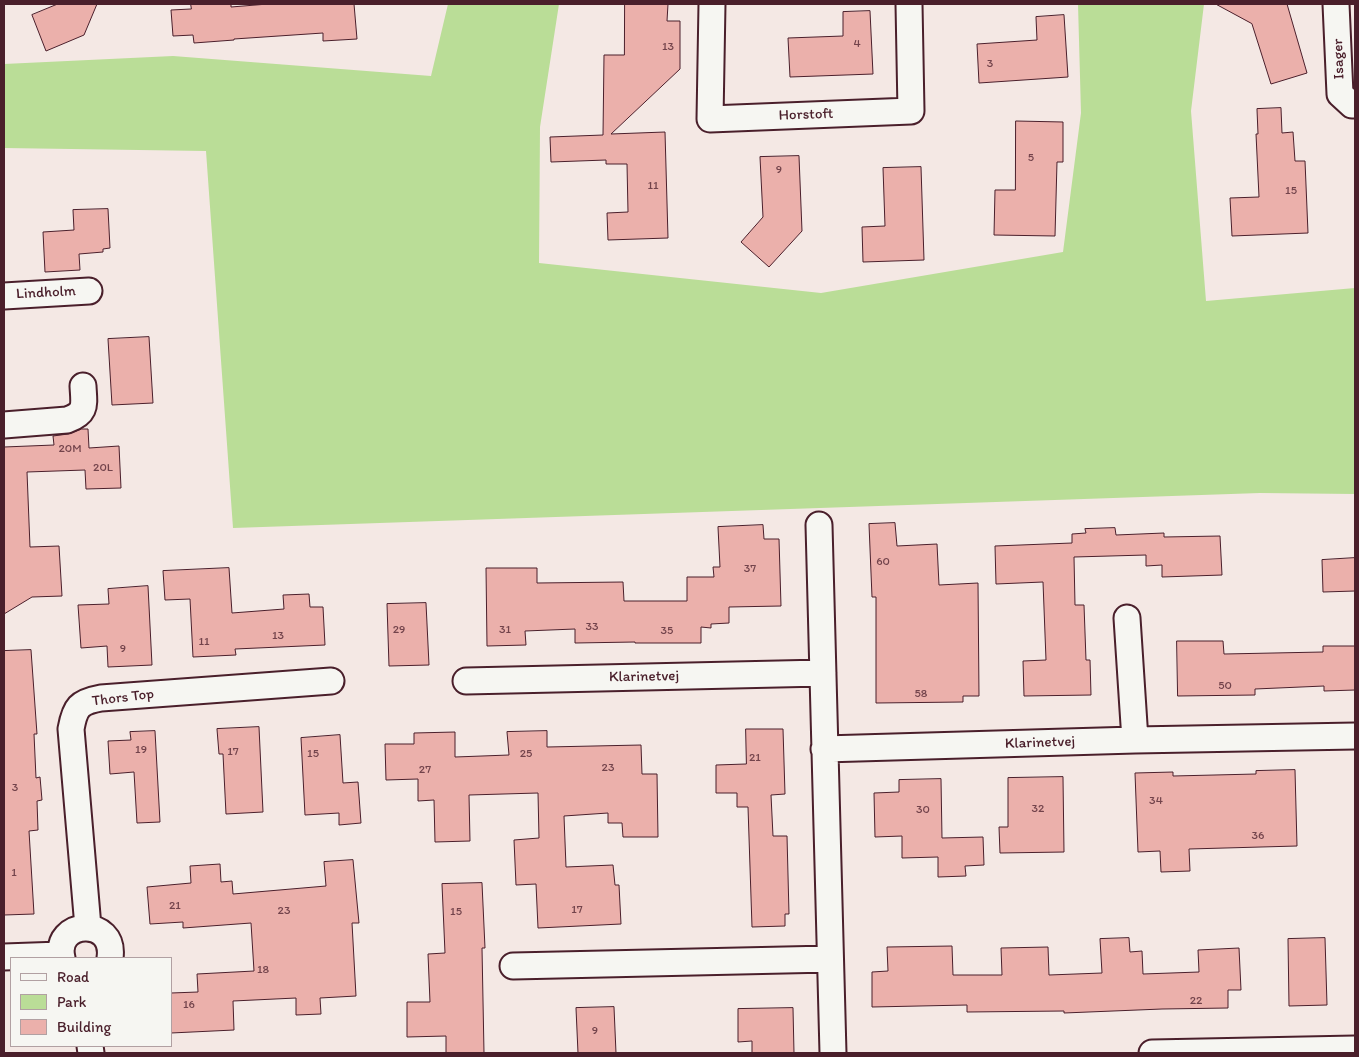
<!DOCTYPE html>
<html>
<head>
<meta charset="utf-8">
<style>
  body { margin:0 }
  #map { position:relative; width:1359px; height:1057px; overflow:hidden; background:#f4e8e4; font-family:Itim,sans-serif }
  canvas { display:block }
  .frame { position:absolute; inset:0; border:5px solid #4a1f2b; pointer-events:none }
  .legend { position:absolute; left:10px; top:957px; width:162px; height:90px; box-sizing:border-box; background:#f6f6f2; border:1px solid #b1a0a2; margin:0; padding:6px 9px; list-style:none; font-size:15px; color:#4a1f2b }
  .legend li { display:flex; align-items:center; gap:10px; height:25px }
  .legend b { width:25px; border:1px solid #b1a0a2 }
</style>
</head>
<body>
<div id="map">
<canvas width="1359" height="1057"></canvas>
<div class="frame"></div>
<ul class="legend">
<li><b style="height:6px;background:#f6f6f2"></b>Road</li>
<li><b style="height:14px;background:#badd97"></b>Park</li>
<li><b style="height:14px;background:#ebb0ab"></b>Building</li>
</ul>
</div>
<script>
const ctx = document.querySelector('canvas').getContext('2d');
ctx.lineJoin = 'round';
function paint(path, color) { ctx.fillStyle = color; ctx.fill(path, 'evenodd'); }
function trace(path, color, width, dash) { ctx.strokeStyle = color; ctx.lineWidth = width; ctx.lineCap = dash ? 'butt' : 'round'; ctx.setLineDash(dash || []); ctx.stroke(path); }
function label(font, color, halo, rows, align = 'center') {
  ctx.font = font + ' Itim,sans-serif'; ctx.lineWidth = 4; ctx.setLineDash([]); ctx.textBaseline = 'middle'; ctx.strokeStyle = halo; ctx.fillStyle = color; for (const [text, x, y, turn = 0] of rows) {
    ctx.save(); ctx.translate(x, y); ctx.rotate((+turn || 0) * Math.PI / 180); ctx.textAlign = isNaN(turn) ? turn : align; if (halo) ctx.strokeText(text, 0, 0); ctx.fillText(text, 0, 0); ctx.restore();
  }
}
paint(new Path2D(`
  M448,4H559L540,127L539,263L821,293L1063,252L1081,113L1078,4H1204L1191,111L1206,301L1355,288V494L1260,493L233,528L206,151L4,148V64L173,56L431,76Z`), '#badd97');
const building = new Path2D(`
  M58,4H97L84,35L46,51L32,15Z
  M191,4H231V7L268,4H354L357,39L323,41V33L234,39V40L194,43L193,35L173,36L171,10L191,9Z
  M625,4H668L667,21H680V69L611,134L665,132L668,238L608,240L607,213L628,212L627,164H606V160L551,162L550,137L603,135L604,55H624Z
  M1216,4H1287L1307,73L1271,84L1252,24Z
  M870,11L873,74L790,77L788,38L843,36V12Z
  M1064,15L1068,77L979,83L977,44L1037,40L1036,17Z
  M1281,108L1282,133L1293,132L1295,161H1305L1308,233L1232,236L1230,198L1259,197L1256,134H1258L1257,109Z
  M1016,121L1063,122V162H1057L1055,236L994,235L995,190H1015Z
  M799,156L802,231L769,267L741,242L763,217L760,157Z
  M921,167L924,260L863,262L862,227L885,226L883,168Z
  M108,209L110,248L103,249V252L79,254L80,270L45,272L43,232L74,230L73,210Z
  M149,337L153,403L112,405L108,339Z
  M82,429H88L89,448L119,446L121,488L86,489L85,470L27,472L30,547L59,546L62,596L32,597L4,614V447L54,445L53,436L68,434Z
  M895,523L897,546L937,544L939,585L978,583L979,696H963V702L876,703V597H872L869,524Z
  M763,525L764,539H779L781,606L729,607V623L711,624V628L701,627V643H635V642L575,643V629L525,631L526,645L487,646L486,568H537V583L623,582L624,601H687V577H714L713,567H720L718,527Z
  M1115,528L1116,535L1164,533V537L1220,536L1222,575L1162,577V565L1146,566V555L1074,557L1075,605H1084L1086,660H1090L1091,695L1024,696L1023,661L1046,660L1043,582L996,584L995,546L1072,543V534L1086,533L1085,529Z
  M1355,558V591L1323,592L1322,560Z
  M229,568L232,613L284,609L283,595L309,594L310,607H323L325,645L235,649L236,655L193,657L190,599L165,600L163,571Z
  M148,586L152,665L108,667L107,646L81,648L78,605L109,604L108,589Z
  M426,603L429,665L389,666L387,604Z
  M1177,641H1223L1224,654L1323,652V646H1355V690L1324,691V686L1255,689V695L1178,696Z
  M31,650L37,734H34L36,778L40,777L42,800L37,801L38,830L29,831L34,914L4,915V651Z
  M259,727L263,812L226,814L223,754H219L217,729Z
  M746,729H783L785,794L771,795L773,836H787L789,914H785V926L752,927L748,807H737V793H716V765L746,764Z
  M155,731L160,822L137,823L134,772L110,774L108,741L131,740L130,732Z
  M547,731V747L641,745L642,774H657L658,837H623L622,823H608V813L564,816L566,867L613,865L615,885H619L621,924L538,928L536,884L516,885L514,840L539,838L538,793L469,795L470,841L435,842L434,800L418,801V779L386,780L385,744H414V733L455,732V757L509,755L507,732Z
  M340,735L343,783L358,782L361,823L339,825V813L305,815L301,738Z
  M1295,770L1297,846L1189,849L1190,871L1161,872L1160,851L1138,852L1135,773L1173,772V776L1256,774V771Z
  M1063,777L1064,852L1000,853L999,827H1008V778Z
  M941,779L942,838L983,837L984,865L965,866L966,876L938,877V857L902,858V836L875,837L874,793L899,792V780Z
  M353,860L359,923H352L356,996L320,998L321,1014L296,1015V998L233,1001L234,1030L171,1033V993L198,992L197,974L254,971L251,923L183,928V922L150,924L147,887L191,883L190,866L220,864L221,882L232,881L233,894L326,886L324,862Z
  M482,883L485,948H482L484,1053H446V1036L407,1037V1002H430L428,954L445,953L442,884Z
  M1129,938L1130,952L1142,951L1143,974L1199,972L1198,950L1239,948L1241,990H1228V1008L1162,1009L1064,1013V1011L967,1012V1005L872,1007V972L888,971L887,947L952,946L953,975H1002L1001,948L1048,947L1049,975L1102,973L1100,939Z
  M1325,938L1327,1005L1289,1006L1288,939Z
  M614,1007L616,1053H578L576,1008Z
  M793,1008L794,1053H752V1041L738,1042V1009Z`);
paint(building, '#ebb0ab');
trace(building, '#4a1f2b', 1);
const street = new Path2D(`
  M712,4L710,119L911,111L909,4
  M1336,4L1340,94L1352,105H1355
  M4,296L89,291
  M4,425L67,420C87,413 84,405 83,386
  M819,525L833,1053
  M1127,618L1135,740
  M466,681L823,673
  M824,749L1135,740L1355,736
  M88,927L71,729C75,707 79,702 101,698L331,681
  M4,957L61,955
  M62,958C53,920 116,916 110,958
  M513,966L830,959
  M90,1046L91,1053
  M1152,1053L1355,1049`);
trace(street, '#4a1f2b', 29);
trace(street, '#f6f6f2', 25);
label('12px', '#72434b', null, [
  ["4",857,44],
  ["13",668,47],
  ["3",990,64],
  ["5",1031,158],
  ["9",779,170],
  ["11",653,186],
  ["15",1291,191],
  ["20M",70,449],
  ["20L",103,468],
  ["60",883,562],
  ["37",750,569],
  ["33",592,627],
  ["29",399,630],
  ["31",505,630],
  ["35",667,631],
  ["13",278,636],
  ["11",204,642],
  ["9",123,649],
  ["50",1225,686],
  ["58",921,694],
  ["19",141,750],
  ["17",233,752],
  ["15",313,754],
  ["25",526,754],
  ["21",755,758],
  ["23",608,768],
  ["27",425,770],
  ["3",15,788],
  ["34",1156,801],
  ["32",1038,809],
  ["30",923,810],
  ["36",1258,836],
  ["1",14,873],
  ["21",175,906],
  ["17",577,910],
  ["23",284,911],
  ["15",456,912],
  ["18",263,970],
  ["22",1196,1001],
  ["16",189,1005],
  ["9",595,1031]
]);
label('15px', '#4a1f2b', '#f6f6f2', [
  ["Isager",1339,59,-92],
  ["Horstoft",806,115,-2],
  ["Lindholm",46,293,-3],
  ["Klarinetvej",644,677,-1],
  ["Thors Top",123,698,-7],
  ["Klarinetvej",1040,743,-2]
]);
</script>
</body>
</html>
